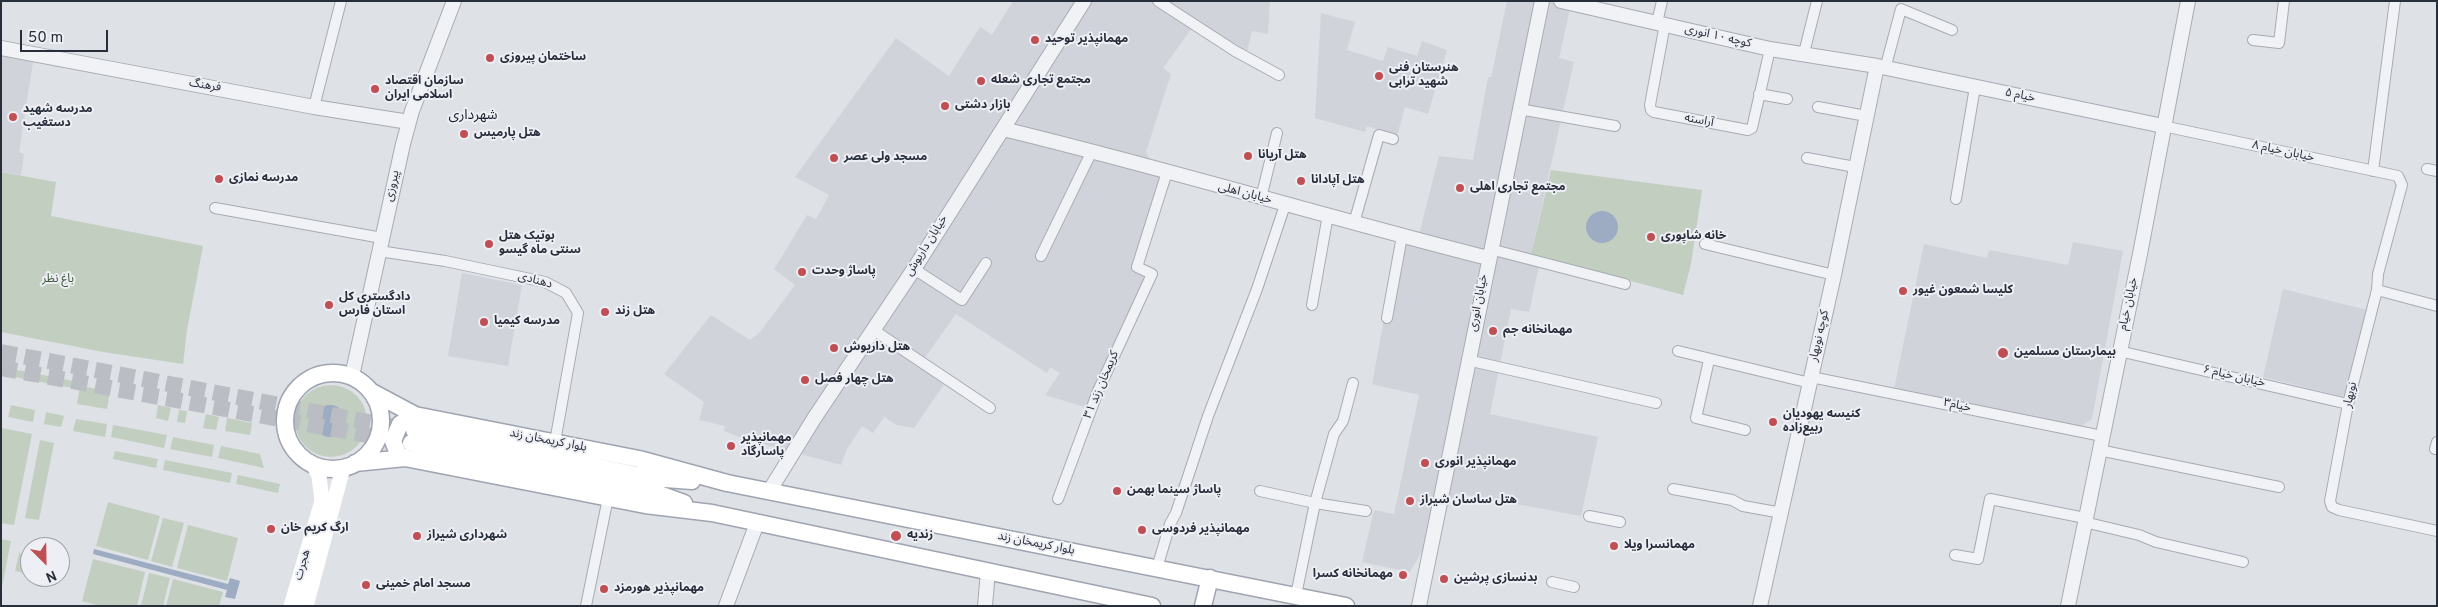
<!DOCTYPE html>
<html>
<head>
<meta charset="utf-8">
<style>
  body { margin:0 }
  #map { position:relative; width:2438px; height:607px; overflow:hidden; background:#dee1e6; font-family:Overpass,sans-serif }
  canvas { display:block }
  .frame { position:absolute; inset:0; border:2px solid #292e3b; pointer-events:none }
  .north { position:absolute; left:20px; top:537px; width:50px; height:50px; box-sizing:border-box; background:#edeff4; border:1px solid #9fa2aa; border-radius:50%; rotate:157deg; font-size:14px; font-weight:700; line-height:20px; text-align:center; color:#292e3b }
  .north::after { content:''; display:block; margin:auto; width:18px; height:22px; background:#c04f54; clip-path:polygon(50% 0,100% 100%,50% 72%,0 100%) }
  .scale { position:absolute; left:20px; top:30px; width:88px; height:22px; box-sizing:border-box; border:2px solid #292e3b; border-top:0; padding-left:6px; font-size:15px; line-height:18px; white-space:nowrap; color:#292e3b; -webkit-text-stroke:4px #edeff4; paint-order:stroke }
</style>
</head>
<body>
<div id="map">
<canvas width="2438" height="607"></canvas>
<div class="frame"></div>
<div class="north">N</div>
<div class="scale">50 m</div>
</div>
<script>
const ctx = document.querySelector('canvas').getContext('2d');
ctx.lineJoin = 'round';
function paint(path, color) { ctx.fillStyle = color; ctx.fill(path, 'evenodd'); }
function trace(path, color, width, dash) { ctx.strokeStyle = color; ctx.lineWidth = width; ctx.lineCap = dash ? 'butt' : 'round'; ctx.setLineDash(dash || []); ctx.stroke(path); }
function label(font, color, halo, rows, align = 'center') {
  ctx.font = font + ' Overpass,"Noto Sans Arabic",sans-serif'; ctx.lineWidth = 4; ctx.setLineDash([]); ctx.textBaseline = 'middle'; ctx.strokeStyle = halo; ctx.fillStyle = color; for (const [text, x, y, turn = 0] of rows) {
    ctx.save(); ctx.translate(x, y); ctx.rotate((+turn || 0) * Math.PI / 180); ctx.textAlign = isNaN(turn) ? turn : align; if (halo) ctx.strokeText(text, 0, 0); ctx.fillText(text, 0, 0); ctx.restore();
  }
}
paint(new Path2D(`
  M1013,1L1270,2L1268,34L1252,31L1247,52L1192,28L1163,68L1171,74L1146,152L1161,182L1137,263L1154,271L1088,408L1045,395L1060,373L1050,367L1047,373L956,314L924,359L947,380L914,428L896,425L884,417L873,433L862,426L847,449L841,465L767,445H759L724,431L725,426L699,420L704,402L664,374L711,315L750,340L760,332L795,285L774,269L776,266L807,215L816,219L829,195L795,177L896,38L949,76L980,27L992,35Z
  M1507,1H1567L1569,13L1559,58L1574,62L1531,254L1541,257L1529,312L1511,309L1490,414L1598,437L1581,516L1456,493L1410,572L1362,562L1374,510L1394,514L1419,395L1372,384L1399,238L1417,242L1439,156L1473,160L1488,77H1491Z
  M1321,13L1355,22L1347,50L1383,61L1388,47L1417,56L1422,41L1447,50L1428,114L1405,107L1397,136L1367,126L1365,132L1315,118Z
  M1,56L33,62L19,152L24,154L21,175L1,172Z
  M2073,242L2123,251L2092,419L2080,427L1894,389L1924,244L1987,258L1989,250L2068,265Z
  M462,273L522,285L508,366L448,356Z
  M2283,289L2367,310L2345,395L2341,396L2263,377Z`), '#d1d3db');
paint(new Path2D(`
  M1551,170L1702,190L1691,264L1683,295L1531,254Z
  M1,172L56,182L51,216L203,246L187,330L183,364L103,352L1,332Z
  M17,370L74,381L72,388L15,377Z
  M295 421a36 36 0 1 1 72 0a36 36 0 1 1-72 0Z
  M80,386L110,391L107,409L77,404Z
  M11,405L35,410L33,422L8,417Z
  M158,405L171,408L168,421L156,418Z
  M179,410L187,411L185,423L177,422Z
  M46,412L64,416L61,427L44,424Z
  M206,414L219,417L216,430L203,428Z
  M227,418L252,423L250,435L225,431Z
  M76,419L107,424L105,437L73,431Z
  M113,425L167,435L164,448L111,437Z
  M1,428L32,434L14,525L1,523Z
  M173,437L214,445L212,457L170,449Z
  M40,440L54,443L39,520L25,518Z
  M221,446L260,454L264,468L218,458Z
  M115,451L158,459L156,468L113,459Z
  M165,460L232,473L230,483L163,470Z
  M238,475L280,484L278,493L236,484Z
  M108,502L160,516L148,560L96,546Z
  M163,518L184,523L172,567L151,561Z
  M188,525L238,538L227,581L177,568Z
  M1,539L11,541L1,592Z
  M19,553L30,555L29,574L15,571Z
  M93,559L145,572L137,606H100L82,601Z
  M149,573L170,578L163,606H141Z
  M173,579L223,592L219,606H166Z`), '#c2cfc0');
paint(new Path2D(`
  M1586 227a16 16 0 1 1 32 0a16 16 0 1 1-32 0Z
  M314 421a16 16 0 1 1 32 0a16 16 0 1 1-32 0Z
  M94,549L228,584L230,578L240,581L235,599L225,597L227,590L93,554Z`), '#9dabc3');
trace(new Path2D(`
  M1,352L411,430
  M1,368L411,443`), '#babdc4', 16, [16, 8]);
const minor = new Path2D(`
  M1158,1L1235,51L1279,75
  M1657,23L1662,1
  M1665,24L1650,105L1651,110L1654,112L1748,130L1752,128L1770,49
  M2253,40L2279,43L2284,1
  M1804,53L1817,1
  M1885,69L1901,9L1952,30
  M1759,94L1787,99
  M314,107L341,1
  M1818,107L1866,116
  M1519,109L1615,126
  M2163,126L2398,176L2402,185L2378,274L2377,290L2348,404L2330,501L2332,507L2339,510L2437,531
  M1807,158L1855,167
  M2427,169L2437,171
  M2373,171L2395,1
  M1261,198L1277,133
  M1956,199L1975,87
  M215,208L382,238
  M1354,223L1379,135L1393,139
  M1705,244L1834,275
  M1490,249L1625,284
  M379,251L445,261L545,282L566,293L578,313L555,442
  M1041,256L1092,151
  M914,269L962,300L986,263
  M2377,290L2437,306
  M1312,305L1328,215
  M1387,318L1402,236
  M872,329L990,408
  M1678,351L1810,383
  M2119,351L2348,404
  M1467,360L1656,403
  M1709,360L1696,418L1745,430
  M1811,377L2102,436
  M2435,449L2437,442
  M2099,450L2279,487
  M1673,489L1732,500L1743,506L1782,513
  M1260,491L1315,503L1366,511
  M1058,499L1098,391L1152,274L1137,267L1167,172
  M1589,516L1620,522
  M2084,522L2139,535L2156,542L2243,562
  M1955,555L1978,559L1990,499L2085,518
  M1157,568L1170,524L1176,513L1208,416L1257,289L1285,205
  M1552,582L1574,587
  M1296,595L1315,503L1334,434L1343,421L1353,383
  M586,606L608,498`);
const tertiary = new Path2D(`
  M1561,1L1770,49L1877,66L2163,126
  M1,48L314,107L409,122
  M1003,129C1165,168 1326,217 1488,258
  M352,376L403,144L412,111L454,1
  M770,490L815,417L914,269L1084,1
  M726,606L757,523
  M985,606L988,571
  M1419,606L1542,1
  M1760,606L1834,275L1877,66
  M2068,606L2140,254L2188,1`);
const primary = new Path2D(`
  M285 421a48 48 0 1 1 96 0a48 48 0 1 1-96 0Z
  M372,392L415,415L639,459L727,483L1346,606
  M414,430L652,478L692,481
  M411,443L648,490L684,503
  M405,458L398,454L393,441L400,424L415,415
  M355,463L405,458L645,505L712,513L1152,606
  M1203,606L1210,578`);
trace(minor, '#a8abb3', 12);
trace(tertiary, '#a8abb3', 16);
trace(primary, '#9fa4b1', 19);
trace(minor, '#f0f2f5', 10);
trace(tertiary, '#f0f2f5', 14);
trace(new Path2D(`
  M291,606L322,501L319,476L314,466
  M306,606L343,468`), '#fff', 15);
trace(primary, '#fff', 16);
for (const [x, y, r, color] of [
  [1035,40,5,"#c04f54"],
  [490,58,5,"#c04f54"],
  [1379,76,5,"#c04f54"],
  [981,81,5,"#c04f54"],
  [375,89,5,"#c04f54"],
  [945,106,5,"#c04f54"],
  [13,117,5,"#c04f54"],
  [464,134,5,"#c04f54"],
  [1248,156,5,"#c04f54"],
  [834,158,5,"#c04f54"],
  [219,179,5,"#c04f54"],
  [1301,181,5,"#c04f54"],
  [1460,188,5,"#c04f54"],
  [1651,237,5,"#c04f54"],
  [489,244,5,"#c04f54"],
  [802,272,5,"#c04f54"],
  [1903,291,5,"#c04f54"],
  [329,305,5,"#c04f54"],
  [605,312,5,"#c04f54"],
  [484,322,5,"#c04f54"],
  [1493,331,5,"#c04f54"],
  [834,348,5,"#c04f54"],
  [2003,353,6,"#c04f54"],
  [805,380,5,"#c04f54"],
  [1773,422,5,"#c04f54"],
  [731,446,5,"#c04f54"],
  [1425,463,5,"#c04f54"],
  [1117,491,5,"#c04f54"],
  [1410,501,5,"#c04f54"],
  [271,529,5,"#c04f54"],
  [1142,530,5,"#c04f54"],
  [417,536,5,"#c04f54"],
  [896,536,6,"#c04f54"],
  [1614,546,5,"#c04f54"],
  [1403,575,5,"#c04f54"],
  [1444,579,5,"#c04f54"],
  [366,585,5,"#c04f54"],
  [604,589,5,"#c04f54"]
]) { const dot = new Path2D(); dot.arc(x, y, r, 0, 2 * Math.PI); ctx.fillStyle = color; ctx.fill(dot); trace(dot, '#edeff4', 2); }
label('12px', '#292e3b', '#edeff4', [
  ["کوچه ۱۰ انوری",1718,37,13],
  ["فرهنگ",205,86,9],
  ["۵ خیام",2020,96,12],
  ["آراسته",1699,121,11],
  ["خیابان خیام ۸",2283,152,12],
  ["پیروزی",393,186,-77],
  ["خیابان اهلی",1245,194,15],
  ["خیابان داریوش",927,246,-58],
  ["دهنادی",535,281,15],
  ["خیابان انوری",1479,303,-79],
  ["خیابان خیام",2129,304,-78],
  ["کوچه نوبهار",1820,336,-77],
  ["خیابان خیام ۶",2234,377,13],
  ["کریمخان زند ۳۱",1102,385,-67],
  ["نوبهار",2351,395,-77],
  ["خیام۳",1957,406,12],
  ["بلوار کریمخان زند",548,441,11],
  ["بلوار کریمخان زند",1036,544,11],
  ["هجرت",303,565,-74]
]);
label('bold 12px', '#292e3b', '#edeff4', [
  ["مهمانپذیر توحید",1045,40],
  ["ساختمان پیروزی",500,58],
  ["هنرستان فنی",1389,69],
  ["شهید ترابی",1389,83],
  ["مجتمع تجاری شعله",991,81],
  ["سازمان اقتصاد",385,82],
  ["اسلامی ایران",385,96],
  ["بازار دشتی",955,106],
  ["مدرسه شهید",23,110],
  ["دستغیب",23,124],
  ["هتل پارمیس",474,134],
  ["هتل آریانا",1258,156],
  ["مسجد ولی عصر",844,158],
  ["مدرسه نمازی",229,179],
  ["هتل آپادانا",1311,181],
  ["مجتمع تجاری اهلی",1470,188],
  ["بوتیک هتل",499,237],
  ["سنتی ماه گیسو",499,251],
  ["خانه شاپوری",1661,237],
  ["پاساژ وحدت",812,272],
  ["کلیسا شمعون غیور",1913,291],
  ["دادگستری کل",339,298],
  ["استان فارس",339,312],
  ["هتل زند",615,312],
  ["مدرسه کیمیا",494,322],
  ["مهمانخانه جم",1503,331],
  ["هتل داریوش",844,348],
  ["بیمارستان مسلمین",2014,353],
  ["هتل چهار فصل",815,380],
  ["کنیسه یهودیان",1783,415],
  ["ربیع‌زاده",1783,429],
  ["مهمانپذیر",741,439],
  ["پاسارگاد",741,453],
  ["مهمانپذیر انوری",1435,463],
  ["پاساژ سینما بهمن",1127,491],
  ["هتل ساسان شیراز",1420,501],
  ["ارگ کریم خان",281,529],
  ["مهمانپذیر فردوسی",1152,530],
  ["شهرداری شیراز",427,536],
  ["زندیه",907,536],
  ["مهمانسرا ویلا",1624,546],
  ["مهمانخانه کسرا",1393,575,"right"],
  ["بدنسازی پرشین",1454,579],
  ["مسجد امام خمینی",376,585],
  ["مهمانپذیر هورمزد",614,589]
], 'left');
label('12px', '#3a5638', '#edeff4', [
  ["باغ نظر",58,280]
]);
label('14px', '#1b1f2c', '#edeff4', [
  ["شهرداری",473,116]
]);
</script>
</body>
</html>
